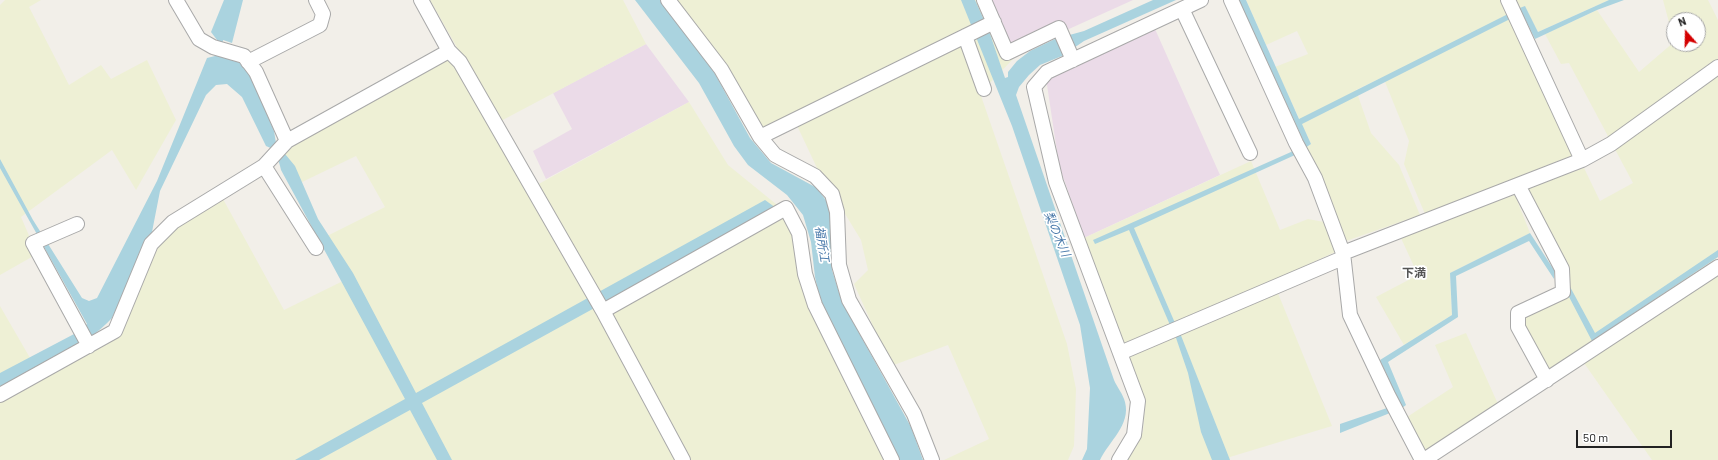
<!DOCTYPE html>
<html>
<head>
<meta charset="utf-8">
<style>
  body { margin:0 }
  #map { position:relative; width:1718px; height:460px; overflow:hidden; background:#f2efe9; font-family:Barlow,sans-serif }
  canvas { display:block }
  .north { position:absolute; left:1666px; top:12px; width:40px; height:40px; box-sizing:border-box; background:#fff; border:1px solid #a7a7a7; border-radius:50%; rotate:340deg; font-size:11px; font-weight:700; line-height:16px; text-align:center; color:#222 }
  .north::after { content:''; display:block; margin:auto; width:14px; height:18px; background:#d40000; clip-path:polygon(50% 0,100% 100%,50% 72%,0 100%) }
  .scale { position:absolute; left:1576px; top:430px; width:96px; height:18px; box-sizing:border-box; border:2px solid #222; border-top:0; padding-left:5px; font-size:12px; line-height:14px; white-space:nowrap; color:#222; -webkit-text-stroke:3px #fff; paint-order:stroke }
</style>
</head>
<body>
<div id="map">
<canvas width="1718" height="460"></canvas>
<div class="north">N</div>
<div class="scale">50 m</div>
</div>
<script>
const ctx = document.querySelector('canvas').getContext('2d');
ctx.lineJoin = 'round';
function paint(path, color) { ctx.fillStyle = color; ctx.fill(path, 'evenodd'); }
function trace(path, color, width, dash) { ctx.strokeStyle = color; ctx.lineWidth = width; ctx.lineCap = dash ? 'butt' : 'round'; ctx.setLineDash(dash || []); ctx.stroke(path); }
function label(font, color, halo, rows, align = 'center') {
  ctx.font = font + ' Barlow,"Noto Sans JP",sans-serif'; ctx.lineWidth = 3.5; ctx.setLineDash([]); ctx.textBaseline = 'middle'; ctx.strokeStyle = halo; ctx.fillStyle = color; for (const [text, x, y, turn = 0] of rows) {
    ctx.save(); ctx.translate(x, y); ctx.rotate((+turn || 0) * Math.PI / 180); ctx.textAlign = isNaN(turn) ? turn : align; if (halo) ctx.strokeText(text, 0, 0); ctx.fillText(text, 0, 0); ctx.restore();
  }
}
paint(new Path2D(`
  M991,0H1133L1049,38L1016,56Z
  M1155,29L1220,175L1084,238L1059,165L1046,78Z
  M646,44L689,102L546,179L533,151L572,129L553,93Z`), '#ebdbe8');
paint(new Path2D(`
  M5,0H41L29,7L69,85L101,65L111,79L147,60L176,120L136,190L112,150L21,217L37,254L0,275V5Z
  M430,0H623L646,44L499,122L535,186L689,102L728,165L787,213L809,301L887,460H0V306L37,370L108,332L152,241L223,199L284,310L345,280L323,238L385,207L356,156L298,184L281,152L459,51Z
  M672,0H991L1016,56L980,93L1067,344L1076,389L1074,446L1068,460H944L989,439L948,345L891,366L854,284L868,270L861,240L817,168L793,117L763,131Z
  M1246,0H1501L1573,155L1425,214L1404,164L1409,141L1383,77L1356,90L1371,133L1399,165L1420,215L1346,241L1320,178L1304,149L1311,144L1275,67L1308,54L1297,31L1266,45Z
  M1513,0H1609L1538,32L1525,7L1517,9Z
  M1663,0H1708L1718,20V257L1550,371L1524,324L1526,316L1567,293L1526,189L1584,168L1600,201L1633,183L1569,63L1561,64L1545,34L1597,10L1639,72L1674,42V44H1698V20H1674V41Z
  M1251,161L1280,230L1308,219L1324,222L1335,252L1273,281L1332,426L1230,457V460H1125L1143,432L1145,404L1084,238Z
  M1515,195L1530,233L1450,273L1452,315L1404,345L1376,297L1418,275L1400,236Z
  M1718,274V460H1652L1584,363Z
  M1466,333L1498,404L1424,452L1404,419L1453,387L1435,345Z`), '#eef0d5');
paint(new Path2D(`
  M224,0H243L232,43L223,40L222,55L240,63L250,74L274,131L276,143L295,166L318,219L353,273L416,393L765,200L776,208L422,403L452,460H437L410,410L319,460H295L405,399L281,170C279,161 276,149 266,146L242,97L227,84L216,85L206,95L160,191L152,232L112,318C86,347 35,368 0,387V373L76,333L87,324L0,168V159L33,220L82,298L89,301L97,298L157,181L207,58L215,56L217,40L211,32Z
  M635,0H660L714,72L750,138L771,163L817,188L830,206L832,270L842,302L911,427L923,460H900L822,309L815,277L811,242L803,215L787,195L748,165L734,146L699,83Z
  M961,0H975L989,31L1005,78L1008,77V72L1017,61L1030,51L1055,39L1084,31L1153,0H1176L1084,41L1062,56L1040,65L1029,75L1019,87L1016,95L1114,380C1117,387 1123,394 1125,402C1131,425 1109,441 1100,460H1082L1087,449L1090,388L1080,325L1012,126Z
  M1239,0H1246L1299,119L1508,14L1510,19L1302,124L1311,144L1295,155L1134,228L1175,323L1170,325L1129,230L1095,244L1093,240L1291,152L1304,142Z
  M1609,0H1624L1597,10L1535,39L1523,15H1520L1517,9L1525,6L1538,32Z
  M1530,233L1554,270V279L1529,241L1456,276L1458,317L1388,362L1406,405L1402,408L1380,360L1452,315L1450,273Z
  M1718,250V257L1592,341L1567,293L1568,283L1595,333Z
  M1180,333L1230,460H1212L1201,432L1188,373L1175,335Z
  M1387,408L1390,413L1340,433V424Z`), '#aad3df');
const minor = new Path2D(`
  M176,0L199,39L213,47L244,56L256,72L287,141
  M421,0L449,51L460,62L603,311L683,460
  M668,0L721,69L760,137L775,155L815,176L832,194L837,212L839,265L849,300L914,414L932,460
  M984,0L1007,53L1059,28L1073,60
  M1231,0L1296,143L1315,178L1343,253L1350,315L1388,395L1422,460
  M1508,0L1582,160
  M1182,9L1250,153
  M965,36L984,89
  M248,62L320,25L323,14L316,0
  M760,137L994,22
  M264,166L316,248
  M1518,185L1562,269L1563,292L1518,313V327L1547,380
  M77,224L33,243L89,346
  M1343,253L1582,160L1611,144L1718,67
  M603,311L786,208L799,233L805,274L815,305L892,460
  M1120,353L1338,260L1344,262
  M0,395L115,331L151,244L173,222L264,166L287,141L449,51
  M1119,460L1134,435L1138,401L1056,182L1034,87L1047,72L1201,0
  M1424,460L1718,267`);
trace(minor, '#a9a9a9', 16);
trace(minor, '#fff', 14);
label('italic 12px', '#4a7aab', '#fff', [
  ["梨の木川",1057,234,67],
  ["福所江",822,244,81]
]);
label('bold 12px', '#555', '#fff', [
  ["下満",1414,273]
]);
</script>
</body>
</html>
